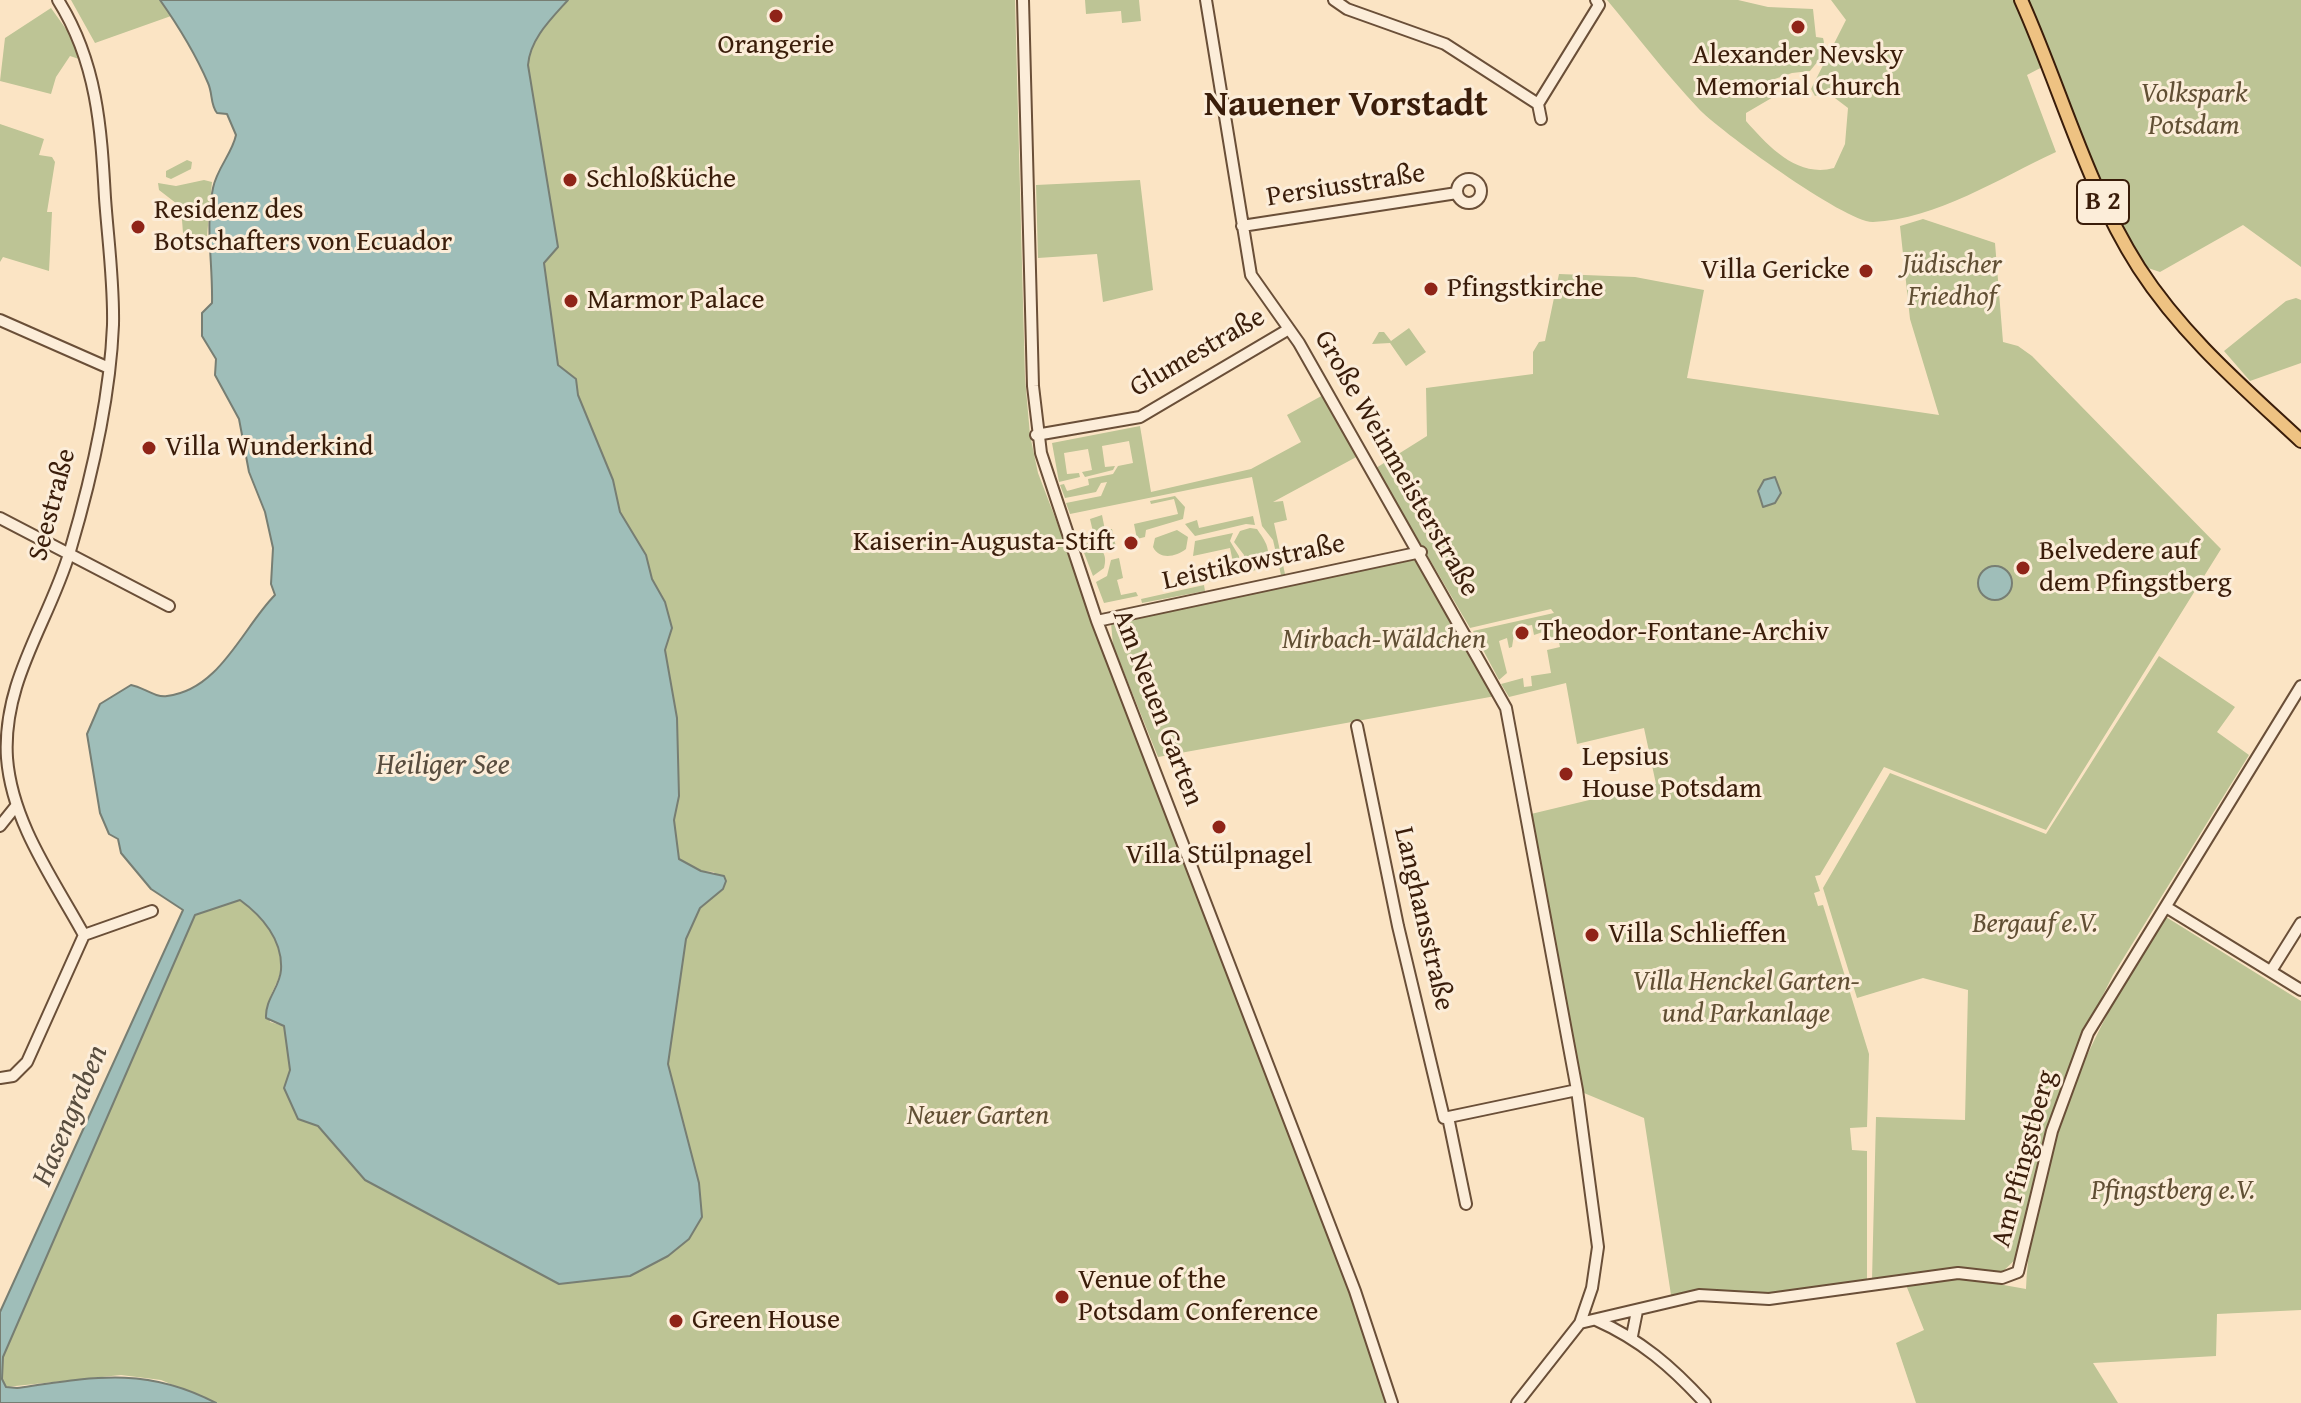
<!DOCTYPE html>
<html>
<head>
<meta charset="utf-8">
<style>
  body { margin:0 }
  canvas { display:block; background:#fbe4c4 }
</style>
</head>
<body>
<canvas width="2301" height="1403"></canvas>
<script>
const ctx = document.querySelector('canvas').getContext('2d');
ctx.lineJoin = 'round';
function paint(path, color) { ctx.fillStyle = color; ctx.fill(path, 'evenodd'); }
function trace(path, color, width, dash) { ctx.strokeStyle = color; ctx.lineWidth = width; ctx.lineCap = dash ? 'butt' : 'round'; ctx.setLineDash(dash || []); ctx.stroke(path); }
function label(font, color, halo, rows, align = 'center') {
  ctx.font = font + ' "Gentium Book Plus",serif'; ctx.lineWidth = 6; ctx.setLineDash([]); ctx.textBaseline = 'middle'; ctx.strokeStyle = halo; ctx.fillStyle = color; for (const [text, x, y, turn = 0] of rows) {
    ctx.save(); ctx.translate(x, y); ctx.rotate((+turn || 0) * Math.PI / 180); ctx.textAlign = isNaN(turn) ? turn : align; if (halo) ctx.strokeText(text, 0, 0); ctx.fillText(text, 0, 0); ctx.restore();
  }
}
paint(new Path2D(`
  M71,0H160L171,16L95,43Z
  M568,0H1015L1025,378L1030,435L1038,473L1354,1297L1386,1403H216L161,1380L121,1375L6,1387L2,1379L3,1357L195,915L240,900C260,916 289,945 280,974C272,997 265,997 270,1022L284,1026L290,1070L284,1088L298,1118L318,1126L365,1180L691,1154L668,1064L686,939L700,908L723,889L714,872L701,871L679,859L674,820L679,796L677,718L665,650L672,628L665,601L652,579L646,555L620,512L613,480L578,395L576,379L558,366L544,263L528,65C530,39 551,19 568,0Z
  M1085,0H1139L1141,21L1122,23L1121,11L1086,14Z
  M1607,0H1738L1768,7L1813,9L1816,37L1823,38C1827,52 1819,60 1810,71L1792,73L1769,81L1775,96L1746,113V121C1768,146 1797,178 1834,168L1845,144L1848,108L1827,92L1815,96L1811,89L1846,20L1831,0H2301V267L2243,225L2160,272L2136,264L2048,64L2027,75L2056,152C2000,178 1936,219 1873,222C1846,223 1717,129 1698,108C1666,74 1637,36 1607,0Z
  M51,8L76,43L82,60L70,56L56,77L51,94L0,81L5,38Z
  M0,124L44,139L39,155L52,157L55,162L47,212H52L49,271L3,257L0,262Z
  M187,160L192,162L191,169L171,179L166,177V171Z
  M204,180L212,182L207,236L183,233L181,207L159,190L158,183L176,186Z
  M1140,180L1153,290L1103,302L1097,254L1038,258L1036,185Z
  M1923,219L1995,243L2003,342L2018,346L2032,356L2221,549L2046,830L1884,767L1820,875L1815,876L1820,891L1814,893L1818,906L1823,905L1869,1054L1867,1127L1850,1128L1852,1150L1867,1151V1282L1768,1296L1671,1295L1644,1118L1584,1093L1531,814L1656,784L1644,728L1577,744L1566,683L1509,697L1501,684L1523,678L1524,687L1532,686L1531,676L1551,673L1547,650L1560,647L1558,638L1546,640L1543,632L1534,635L1532,625L1515,628L1512,647L1509,648L1507,638L1499,641L1507,673L1499,680L1473,631L1554,613L1551,609L1470,628L1376,468L1427,436L1426,388L1533,374V352L1539,342L1545,341L1559,274L1635,277L1704,290L1687,378L1939,415L1910,319L1900,226Z
  M2296,298L2301,300V363L2250,381L2224,351L2286,301Z
  M1409,328L1426,352L1406,366L1390,343L1372,344L1379,332H1384L1391,341Z
  M1325,394L1360,455L1273,502L1283,501L1287,520L1274,523L1285,574L1281,575L1273,540L1262,526L1252,477L1070,514L1066,503L1101,496L1107,482L1101,483L1096,492L1065,498L1060,485L1064,484L1067,491L1089,485L1088,479L1113,474L1118,466L1133,463L1129,441L1102,446L1105,467L1115,466L1113,470L1085,477L1082,472L1092,470L1088,449L1064,453L1067,474L1079,473L1080,477L1059,482L1052,443L1140,426L1151,492L1251,469L1301,442L1287,415Z
  M1175,496L1185,507L1183,519L1146,530L1145,537L1137,539L1134,524L1178,514L1174,499L1151,504L1150,501Z
  M1102,515L1105,530L1112,529L1116,547L1109,549L1094,536L1090,519Z
  M1253,516L1255,525L1246,524L1195,536L1185,524L1197,520L1199,528Z
  M1250,528L1257,529C1265,541 1274,551 1263,568L1249,572L1243,567L1244,555L1234,542L1240,531Z
  M1177,530L1188,537L1186,549C1176,557 1159,560 1153,547L1155,538Z
  M1233,533L1230,541L1239,556L1240,571L1208,582L1205,571L1211,570L1213,577L1235,572L1230,548L1193,556L1195,541Z
  M1089,543C1102,546 1108,555 1104,568L1093,576L1081,545Z
  M1119,558L1123,578L1117,580L1121,595L1136,592L1138,596L1104,603L1096,582L1107,576L1111,560Z
  M1418,558L1501,695L1158,757L1113,645L1111,623Z
  M1204,585L1205,591L1142,603L1141,599Z
  M2159,656L2235,707L2217,732L2249,755L2113,975L2077,1047L2048,1129L2018,1257L1999,1275L1954,1267L1872,1280L1876,1117L1965,1120L1968,990L1923,978L1857,998L1823,888L1890,773L2046,834Z
  M2166,917L2301,1001V1310L2217,1314L2216,1356L2093,1363L2118,1403H1916L1896,1343L1924,1330L1906,1285L1959,1277L2026,1289C2034,1151 2091,1029 2166,917Z`), '#bdc495');
const water = new Path2D(`
  M160,0H568C551,19 530,39 528,65L558,247L544,263L558,365L576,379L578,395L613,480L620,512L646,555L652,579L665,602L672,628L665,650L677,718L679,796L674,820L679,859L701,871L724,876L726,881L723,889L700,908L686,939L668,1064L699,1183L702,1217L689,1239L668,1256L630,1276L559,1284L365,1180L318,1126L298,1119L284,1088L290,1070L284,1026L266,1018C265,999 280,987 281,970C283,940 262,916 240,900L195,915L3,1357L2,1379L6,1387L17,1388C93,1377 146,1366 216,1403H0V1312L183,910L151,889L121,853L118,839L109,834L100,813L87,734L100,704L131,685C143,687 155,698 167,696C220,690 243,627 275,595L271,584L273,548L265,512L249,472L239,419L215,375L216,359L202,336V313L212,303C213,264 205,226 213,188C217,168 232,154 236,135L227,114L217,113C210,104 213,94 208,83C195,53 179,27 160,0Z
  M1775,477L1781,493L1775,503L1763,507L1758,491L1764,480Z
  M1978 583a17 17 0 1 1 34 0a17 17 0 1 1-34 0Z`);
paint(water, '#9fbeb9');
trace(water, '#777e73', 2);
const minor = new Path2D(`
  M58,0C97,62 101,127 105,198C108,240 114,283 113,325C110,400 91,480 70,551C49,622 2,681 7,758C12,823 54,880 84,935
  M1023,0L1033,386L1041,453L1097,621L1355,1291L1392,1403
  M1206,0L1251,275L1299,343L1506,708L1577,1090L1598,1247L1592,1288L1580,1323L1517,1403
  M1334,0L1347,9L1445,44L1538,104
  M1541,119L1538,104L1599,5L1596,0
  M1457 191a12 12 0 1 1 24 0a12 12 0 1 1-24 0Z
  M1242,226L1457,193
  M0,320L109,368
  M1036,435L1140,417L1289,329
  M0,518L169,606
  M1097,621L1421,552
  M1357,726L1398,926L1444,1118L1577,1090
  M0,826L16,806
  M2166,907L2301,990
  M84,935L152,911
  M2271,971L2301,923
  M0,1078L13,1076L27,1062L84,935
  M1448,1117L1466,1204
  M1596,1320C1641,1340 1672,1367 1705,1403
  M1580,1323L1699,1295L1769,1299L1958,1273L2002,1278L2018,1272L2052,1131L2088,1033L2301,686
  M1632,1336L1637,1311`);
const major = new Path2D(`
  M2021,0C2061,89 2086,185 2139,268C2183,336 2243,387 2301,441`);
trace(minor, '#6a4f38', 14);
trace(major, '#3a1d0a', 16);
trace(minor, '#fcedd9', 10);
trace(major, '#eec282', 12);
for (const [x, y, r, color] of [
  [776,16,8,"#8f2418"],
  [1798,27,8,"#8f2418"],
  [570,180,8,"#8f2418"],
  [138,227,8,"#8f2418"],
  [1866,271,8,"#8f2418"],
  [1431,289,8,"#8f2418"],
  [571,301,8,"#8f2418"],
  [149,448,8,"#8f2418"],
  [1131,543,8,"#8f2418"],
  [2023,568,8,"#8f2418"],
  [1522,633,8,"#8f2418"],
  [1566,774,8,"#8f2418"],
  [1219,827,8,"#8f2418"],
  [1592,935,8,"#8f2418"],
  [1062,1297,8,"#8f2418"],
  [676,1321,8,"#8f2418"]
]) { const dot = new Path2D(); dot.arc(x, y, r, 0, 2 * Math.PI); ctx.fillStyle = color; ctx.fill(dot); trace(dot, '#fcedd9', 3); }
for (const [x, y, w] of [
  [2103,202,52]
]) { const box = new Path2D(); box.roundRect(x - w / 2, y - 22, w, 44, 6); ctx.fillStyle = '#fcedd9'; ctx.fill(box); trace(box, '#3a1d0a', 2); }
label('bold 26px', '#3a1d0a', null, [
  ["B 2",2103,202]
]);
label('28px', '#3a1d0a', '#fcedd9', [
  ["Orangerie",776,46,"center"],
  ["Alexander Nevsky",1798,56,"center"],
  ["Memorial Church",1798,88,"center"],
  ["Schloßküche",586,180],
  ["Residenz des",154,211],
  ["Botschafters von Ecuador",154,243],
  ["Villa Gericke",1850,271,"right"],
  ["Pfingstkirche",1447,289],
  ["Marmor Palace",587,301],
  ["Villa Wunderkind",165,448],
  ["Kaiserin-Augusta-Stift",1115,543,"right"],
  ["Belvedere auf",2039,552],
  ["dem Pfingstberg",2039,584],
  ["Theodor-Fontane-Archiv",1538,633],
  ["Lepsius",1582,758],
  ["House Potsdam",1582,790],
  ["Villa Stülpnagel",1219,856,"center"],
  ["Villa Schlieffen",1608,935],
  ["Venue of the",1078,1281],
  ["Potsdam Conference",1078,1313],
  ["Green House",692,1321]
], 'left');
label('italic 28px', '#614f34', '#fcedd9', [
  ["Volkspark",2194,95],
  ["Potsdam",2194,127],
  ["Jüdischer",1952,266],
  ["Friedhof",1952,298],
  ["Mirbach-Wäldchen",1384,641],
  ["Bergauf e.V.",2035,925],
  ["Villa Henckel Garten-",1746,983],
  ["und Parkanlage",1746,1015],
  ["Neuer Garten",978,1117],
  ["Pfingstberg e.V.",2173,1192]
]);
label('28px', '#3a1d0a', '#fcedd9', [
  ["Persiusstraße",1346,186,-9],
  ["Glumestraße",1198,353,-30],
  ["Große Weinmeisterstraße",1396,464,60],
  ["Seestraße",53,505,-75],
  ["Leistikowstraße",1254,563,-12],
  ["Am Neuen Garten",1157,708,69],
  ["Langhansstraße",1423,919,77],
  ["Am Pfingstberg",2025,1159,-75]
]);
label('italic 30px', '#584d3f', '#fcedd9', [
  ["Heiliger See",443,766],
  ["Hasengraben",71,1116,-67]
]);
label('bold 36px', '#3a1d0a', '#fcedd9', [
  ["Nauener Vorstadt",1346,106]
]);
</script>
</body>
</html>
